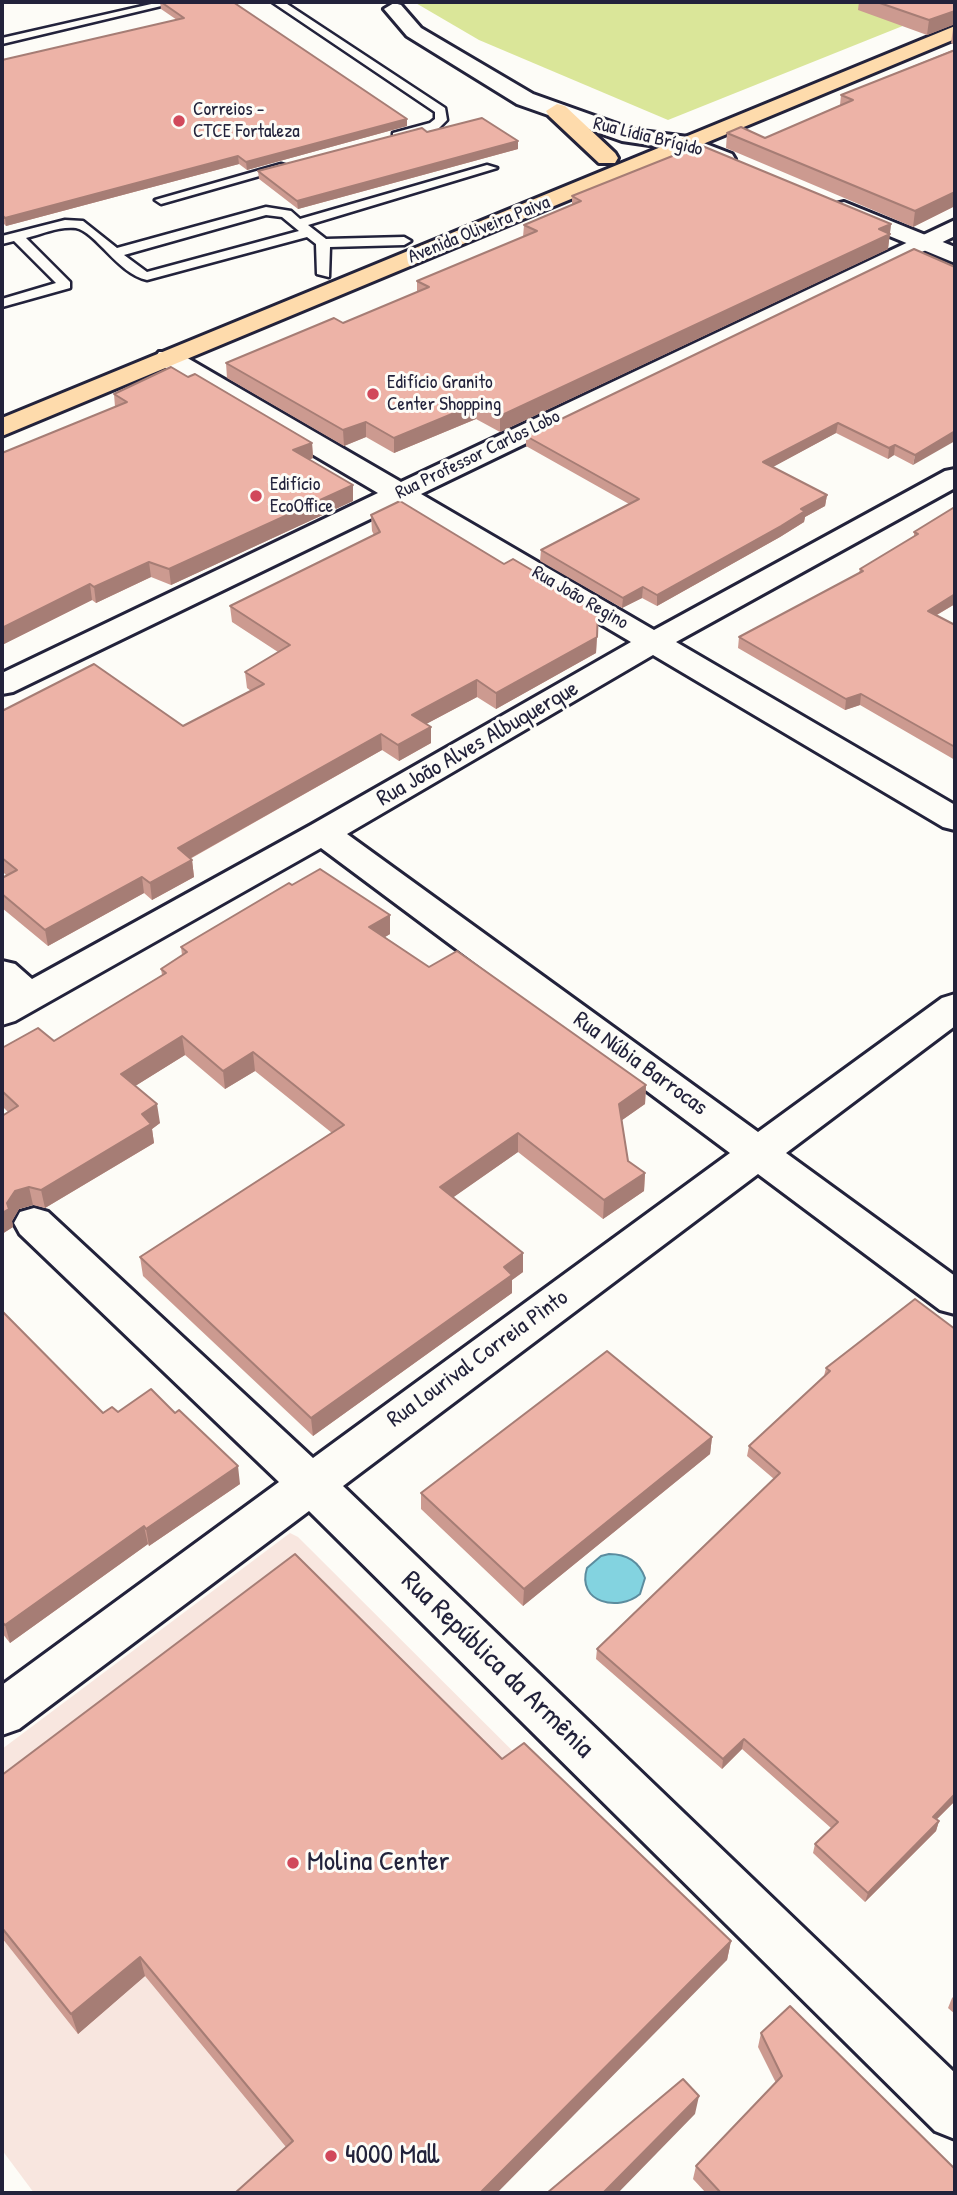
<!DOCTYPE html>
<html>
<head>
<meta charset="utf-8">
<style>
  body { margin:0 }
  #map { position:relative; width:957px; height:2195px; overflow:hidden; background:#fdfcf7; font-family:"Patrick Hand",sans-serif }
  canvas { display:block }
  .frame { position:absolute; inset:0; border:4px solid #22223b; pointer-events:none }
</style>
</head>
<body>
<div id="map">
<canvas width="957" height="2195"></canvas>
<div class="frame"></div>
</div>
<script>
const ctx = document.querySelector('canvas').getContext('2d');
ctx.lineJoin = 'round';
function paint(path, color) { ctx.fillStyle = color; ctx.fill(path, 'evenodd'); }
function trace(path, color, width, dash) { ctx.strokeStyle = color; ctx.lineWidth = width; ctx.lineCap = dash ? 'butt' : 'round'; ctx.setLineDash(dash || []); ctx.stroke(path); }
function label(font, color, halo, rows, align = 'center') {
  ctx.font = font + ' "Patrick Hand",sans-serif'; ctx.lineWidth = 6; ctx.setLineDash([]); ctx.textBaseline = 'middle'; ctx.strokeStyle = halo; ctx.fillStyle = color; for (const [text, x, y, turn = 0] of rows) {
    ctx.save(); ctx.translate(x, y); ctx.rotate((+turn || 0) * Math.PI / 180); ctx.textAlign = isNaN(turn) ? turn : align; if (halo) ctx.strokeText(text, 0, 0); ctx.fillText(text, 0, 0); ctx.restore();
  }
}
paint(new Path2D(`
  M290,1533L298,1537L618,1856L250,2193H34L2,2150V1749Z`), '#f8e6df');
paint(new Path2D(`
  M414,2H955V5L668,120L479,40Z`), '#dae699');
const water = new Path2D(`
  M609,1554C627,1554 639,1561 645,1578L640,1594C619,1612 576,1603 587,1568L601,1556Z`);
paint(water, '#83d3e0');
trace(water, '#5c8c9e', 2);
const service = new Path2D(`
  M160,2H178L2,44V38Z
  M272,2H284L445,108L447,120L438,129L393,139V133L430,123L435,119V112Z
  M281,164L291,167L161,204L155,200Z
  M487,165L497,168L308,225L326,239L404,237L411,241L404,245L330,247L329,277L317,274L316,244L307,237L147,280C118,274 96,232 76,228C60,226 42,234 26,238L70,282V288L2,307V299L56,283L14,241L2,244V236L65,220L83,221L117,248L266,207L291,211L300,219ZM266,215L282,217L299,231L147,272L124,255Z`);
const minor = new Path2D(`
  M955,220V236L421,494L654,630L945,471L955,469V488L676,642L955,805V830L943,827L653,655L347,834L758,1132L942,998L955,994V1026L786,1153L955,1276V1314L940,1310L758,1174L343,1486L955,2073V2139L935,2131L309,1511L19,1729L2,1735V1685L279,1482L20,1234L14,1223L20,1212L34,1208L48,1212L313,1458L730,1153L321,848L15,1021L2,1025V961L15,964L32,979L311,825L631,642L399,505L13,692L2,694V673L378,493L159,364L155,358L159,352H177L401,482Z`);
const tertiary = new Path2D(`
  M394,3L401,5L421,28L533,94L634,130L688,137L732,154L735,159L724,166L683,150L622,141L517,104L407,36L384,9Z
  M844,202L955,247V263L836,214L832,209L836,204Z`);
const primary = new Path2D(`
  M955,26V39L2,436V418Z
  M557,104L565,106L615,153L618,158L615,163H599L549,116L546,111Z`);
trace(service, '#22223b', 5);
trace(minor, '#22223b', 6);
trace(tertiary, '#22223b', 6);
trace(primary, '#22223b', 6);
paint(service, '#fdfcf7');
paint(minor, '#fdfcf7');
paint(tertiary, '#fdfcf7');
paint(primary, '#fedbac');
paint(new Path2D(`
  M160,2L407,119V126L247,170L239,164L6,226L2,222V60L177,20L161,9Z
  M859,2H955V24L927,35L858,10Z
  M955,28V45L951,43L953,29Z
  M955,49V206L913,227L726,148L727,133L765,138L840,105L841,95Z
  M427,132L518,149L298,209L259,179L258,171Z
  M572,196L891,224L888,249L500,432L476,419L394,453L366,437L344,446L227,378L226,363L343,323L417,292V281L523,237L524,225L572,205Z
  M955,267L913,465L894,455L888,459L836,433L772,467L827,495L825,506L805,517L804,522L780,537L657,606L642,598L622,608L540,561L541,550L629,504L526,446V436Z
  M188,377L312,443L313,458L309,460L353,501L171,585L151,577L96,603L92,600L2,645L115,407L114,394Z
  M955,509V604L937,615L955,625V760L860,705L845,710L738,648L739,637L859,573L860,569L914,537V532Z
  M371,515L504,564L598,609L596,653L496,709L477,697L426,724L431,727V743L399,761L382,750L190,859L192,860L194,877L152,900L144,893L48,946L2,908V878L7,876L2,871V711L183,726L251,691L247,688L245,672L278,652L232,622L230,606L374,535L372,531Z
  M292,885L390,915V934L385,937L429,967L646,1085L645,1104L622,1120L628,1161L645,1173L644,1191L603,1219L518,1152L453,1197L523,1272L512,1280V1293L313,1436L143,1276L140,1257L332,1133L255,1071L225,1089L185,1055L135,1086L160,1123L152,1129L154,1143L45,1208L33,1205L19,1209L12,1221L13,1227L2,1234L8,1112L2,1106V1048L54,1041L162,975L161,969L182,955L181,947Z
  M2,1311L103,1413L118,1412L240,1484L149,1546L148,1544L10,1643L2,1633Z
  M955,1329V1801L937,1819L939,1821L936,1831L865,1902L813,1853L815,1844L831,1828L742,1749L722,1769L596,1659L597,1649L774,1479L747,1456L749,1446L824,1376L826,1368Z
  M712,1437L710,1454L523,1606L421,1509V1493Z
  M502,1759L731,1941L727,1960L286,2147L145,1976L78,2034L2,1938V1775Z
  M955,1995V2014L948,2008L952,1998Z
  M761,2033L955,2193H706L693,2179L696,2166L776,2083L758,2047Z`), '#cc9a90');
paint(new Path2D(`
  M955,11V24L927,35L929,20Z
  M407,119V126L247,170L246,162Z
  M518,141V149L298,209L297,201Z
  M238,156L239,164L6,226L5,218Z
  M955,192V206L913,227L915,211Z
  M891,224L888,249L500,432V416Z
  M476,404V419L394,453V438Z
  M366,422V437L344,446L343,430Z
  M838,423L836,433L762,473L763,462Z
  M955,431V441L913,465L915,455Z
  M312,443L313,458L294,465L293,450Z
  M895,445L894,455L888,459L889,448Z
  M353,485V501L171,585L169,569Z
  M827,495L825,506L805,517L804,522L780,537L657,606V595L801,509Z
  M149,562L151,577L96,603L94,587Z
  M90,584L92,600L2,645V628Z
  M643,587L642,598L622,608L623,598Z
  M955,594V604L926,621L928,611Z
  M597,637L596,653L496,709V693Z
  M477,680V697L413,731L412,715Z
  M861,694L860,705L845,710L846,699Z
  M431,727V743L399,761L398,745Z
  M381,734L382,750L180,864L178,848Z
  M192,860L194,877L152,900L150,883Z
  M142,877L144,893L48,946L45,930Z
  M390,915V934L370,946L369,927Z
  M182,1036L185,1055L124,1093L121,1074Z
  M253,1052L255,1071L225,1089L223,1071Z
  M646,1085L645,1104L618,1123L619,1104Z
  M157,1104L160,1123L152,1129L154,1143L45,1208L41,1190L142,1114Z
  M518,1133V1152L441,1206L440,1187Z
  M645,1173L644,1191L603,1219L604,1200Z
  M29,1187L33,1205L19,1209L12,1221L13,1227L2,1234V1213L7,1203L15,1191Z
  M523,1253V1272L512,1280V1293L313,1436L311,1418L504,1267Z
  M712,1437L710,1454L523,1606L524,1589Z
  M238,1466L240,1484L149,1546L146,1529Z
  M144,1526L148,1544L10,1643L5,1625Z
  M744,1739L742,1749L722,1769L723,1759Z
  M955,1794V1801L930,1826L933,1817Z
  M939,1821L936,1831L865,1902L868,1893Z
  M731,1941L727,1960L497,2193H480Z
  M140,1957L145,1976L78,2034L71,2014Z
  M699,2096L695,2114L618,2193H603Z`), '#a67d75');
const building = new Path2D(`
  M161,2H233L407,119L246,162L238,156L5,218L2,215V60L184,18Z
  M877,2H955V11L929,20Z
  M955,50V192L915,211L727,133L741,127L765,138L853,100L841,95Z
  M482,118L518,141L297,201L258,171L422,128L427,132Z
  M700,145L891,224L879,229L890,234L500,416L476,404L394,438L366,422L343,430L226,363L334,318L343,323L429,287L417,281L537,231L524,225L581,201L572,196Z
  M914,249L955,267V431L915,455L895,445L889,448L838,423L763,462L827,495L801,509L805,511L781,526L657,595L643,587L623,598L541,550L639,499L526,436Z
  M171,367L188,377L195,374L312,443L293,450L353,485L169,569L149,562L94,587L90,584L2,628V453L127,402L114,394Z
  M400,501L504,564L513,559L598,609L597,637L496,693L477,680L412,715L431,727L398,745L381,734L178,848L192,860L150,883L142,877L45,930L2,894V878L17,870L2,858V711L94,664L183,726L264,684L245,672L290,645L230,606L380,532L371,515Z
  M953,508L955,509V594L928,611L955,625V747L861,694L846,699L739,637L863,571L860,569L918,534L914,532Z
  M320,869L390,915L369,927L429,967L457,951L646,1085L619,1104L628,1161L645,1173L604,1200L518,1133L440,1187L523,1253L504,1267L512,1275L311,1418L140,1257L344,1125L253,1052L223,1071L182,1036L121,1074L157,1104L142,1114L151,1124L41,1190L29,1187L15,1191L7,1203L9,1209L2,1213V1116L18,1106L2,1091V1048L38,1028L54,1041L166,973L161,969L187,952L181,947L289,883L292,885Z
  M915,1299L955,1329V1786L954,1787L955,1788V1794L933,1817L939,1821L868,1893L815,1844L838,1822L744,1739L723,1759L597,1649L780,1473L749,1446L830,1371L826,1368Z
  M2,1311L103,1413L112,1407L118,1412L151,1389L175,1413L179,1410L238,1466L146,1529L144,1526L5,1625L2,1622Z
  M607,1351L712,1437L524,1589L421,1493Z
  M295,1554L502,1759L524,1743L731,1941L480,2193H235L293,2141L140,1957L71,2014L2,1928V1775Z
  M790,2006L955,2169V2193H721L696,2166L782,2076L761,2033Z
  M683,2079L699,2096L603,2193H547Z`);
paint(building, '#edb3a7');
trace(building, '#a67d75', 2);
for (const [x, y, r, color] of [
  [179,121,7,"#d1495b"],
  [373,394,7,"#d1495b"],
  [256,496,7,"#d1495b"],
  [293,1863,7,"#d1495b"],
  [331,2156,7,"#d1495b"]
]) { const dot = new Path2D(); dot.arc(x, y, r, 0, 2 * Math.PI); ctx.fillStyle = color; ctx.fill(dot); trace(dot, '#fdfcf7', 2.5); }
label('19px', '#22223b', '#fdfcf7', [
  ["Correios -",193,110],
  ["CTCE Fortaleza",193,132],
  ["Edifício Granito",387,383],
  ["Center Shopping",387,405],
  ["Edifício",270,485],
  ["EcoOffice",270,507]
], 'left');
label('19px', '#22223b', '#fdfcf7', [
  ["Rua Lídia Brígido",648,137,14],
  ["Avenida Oliveira Paiva",479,230,-22],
  ["Rua Professor Carlos Lobo",478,455,-26],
  ["Rua João Regino",580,598,30]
]);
label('23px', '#22223b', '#fdfcf7', [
  ["Rua João Alves Albuquerque",478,744,-30],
  ["Rua Núbia Barrocas",640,1064,36],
  ["Rua Lourival Correia Pìnto",478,1359,-36]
]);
label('28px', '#22223b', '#fdfcf7', [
  ["Rua República da Armênia",497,1665,44]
]);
label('28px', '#22223b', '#fdfcf7', [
  ["Molina Center",307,1863],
  ["4000 Mall",345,2156]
], 'left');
</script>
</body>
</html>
